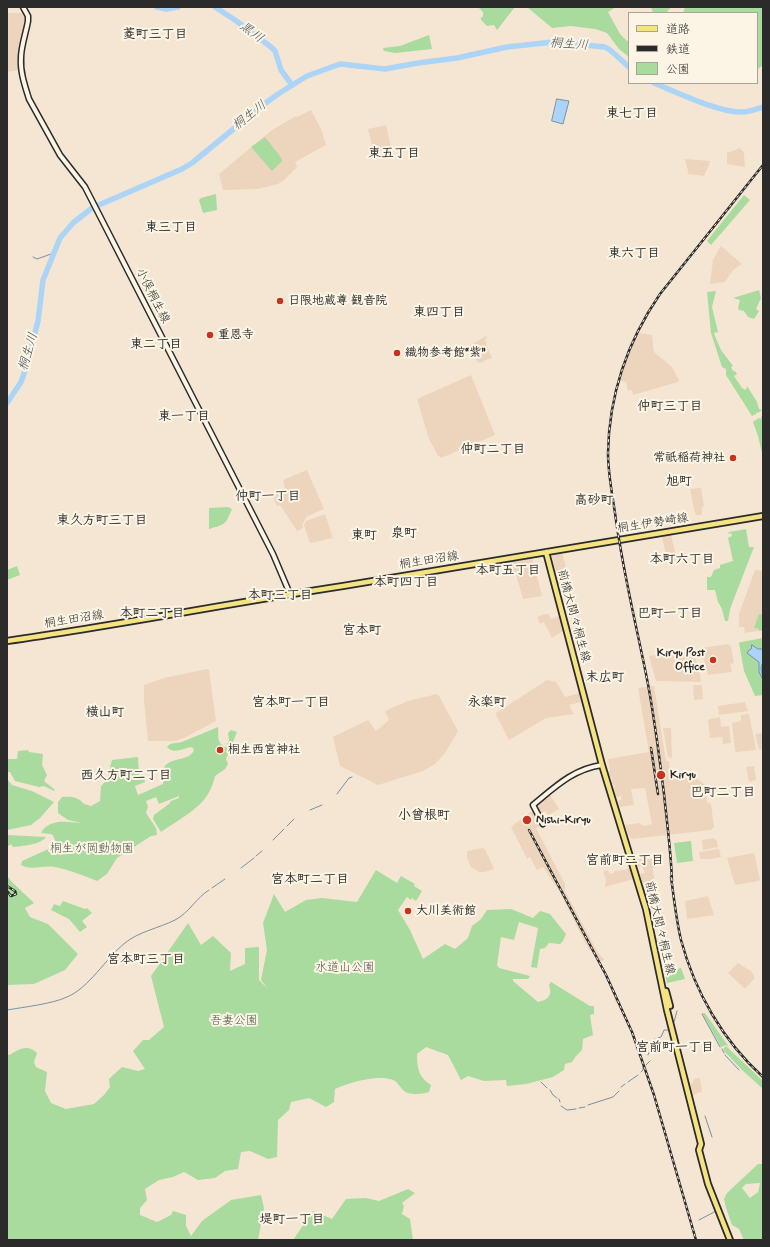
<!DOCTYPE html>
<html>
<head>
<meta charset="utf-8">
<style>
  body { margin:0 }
  #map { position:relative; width:770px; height:1247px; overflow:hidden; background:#f5e6d3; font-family:Mynerve,"Klee One",sans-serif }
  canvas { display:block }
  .frame { position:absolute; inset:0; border:8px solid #2b2b2b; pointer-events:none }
  .legend { position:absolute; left:628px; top:12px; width:130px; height:72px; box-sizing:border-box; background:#fcf5e5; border:1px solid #a8a49b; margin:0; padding:5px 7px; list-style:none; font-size:12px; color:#2b2b2b }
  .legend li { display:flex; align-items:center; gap:8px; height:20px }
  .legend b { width:20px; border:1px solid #a8a49b }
</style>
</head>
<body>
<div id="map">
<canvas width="770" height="1247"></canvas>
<div class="frame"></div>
<ul class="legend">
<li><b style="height:5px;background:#f5e382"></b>道路</li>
<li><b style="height:5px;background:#2b2b2b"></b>鉄道</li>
<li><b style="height:11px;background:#a8db9d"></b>公園</li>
</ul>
</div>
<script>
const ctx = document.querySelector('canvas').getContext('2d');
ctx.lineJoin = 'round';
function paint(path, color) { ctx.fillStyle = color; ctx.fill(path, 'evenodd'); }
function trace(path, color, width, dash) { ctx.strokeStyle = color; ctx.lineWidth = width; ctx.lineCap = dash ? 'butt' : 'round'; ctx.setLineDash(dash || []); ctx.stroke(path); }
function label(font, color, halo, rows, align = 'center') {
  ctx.font = font + ' Mynerve,"Klee One",sans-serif'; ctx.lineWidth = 4; ctx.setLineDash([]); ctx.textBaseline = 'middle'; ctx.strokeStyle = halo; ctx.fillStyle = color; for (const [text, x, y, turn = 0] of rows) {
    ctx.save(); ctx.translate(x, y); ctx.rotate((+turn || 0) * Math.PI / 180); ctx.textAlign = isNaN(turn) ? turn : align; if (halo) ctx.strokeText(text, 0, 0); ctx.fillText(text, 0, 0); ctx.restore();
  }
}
paint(new Path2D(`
  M7,13H24L26,20L20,52V69L19,70L7,72Z
  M311,110L321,129L326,145L295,162L297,167L284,180L278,184L258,189L223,190L219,174L272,130L296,116L297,117Z
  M386,125L391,147L374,153L368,129Z
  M740,148L744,153L745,167L727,164V153Z
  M685,159L710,161L709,165L704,176L690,174L689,175Z
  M721,246L742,264L733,270L725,282L710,284L713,260Z
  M655,304L639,333L652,335L654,352L671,366L679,380L678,382L633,395L632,390L628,391L626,382L620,381L616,399L613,400L621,368L630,343L649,308Z
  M486,336L487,338L485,339L487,347L492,358L479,363L477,362L474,355L472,353L469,346Z
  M471,375L495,435L441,458L440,456H438L429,439L417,399Z
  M307,470L324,509L306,517L302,525L303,528L297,531L280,505L277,506L272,494L285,489L283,480Z
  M701,488L704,507H702V514L701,515H696L695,513L690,489Z
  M325,514L333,538L310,543L304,525L306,521Z
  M671,535L677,560L668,562L662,537Z
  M562,553L565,564L572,592L562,593L552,557L553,555Z
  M532,558L542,596L523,599L515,571H512L509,562Z
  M755,570L763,571V630L745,633L744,627H739V614Z
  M545,614H549L551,619L559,616L563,631L552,638L544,622L540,624L537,617Z
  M728,644L731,647L734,663L730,664L732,672L708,675L701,648Z
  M689,650L693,652L699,669L701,682L656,681L649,656Z
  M207,669L209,670L216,721L184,738L175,741H148L144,701V685L164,678Z
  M547,680L556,682L565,697L579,693L581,702L569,705L574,714L546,718L509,740L496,715V713Z
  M693,685H701L702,686L703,699L694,700Z
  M654,686L666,761H669L670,773L687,772L688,777H690L689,772L705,785L707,802L711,804L714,827L711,830L632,839L629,836L625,825L639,823L644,826L652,824L645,788L631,789L634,805L620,807L618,801L622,799L621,796L616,797L614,788L615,786L612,783V778L610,777L609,773L610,770L608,759L649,752L638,688Z
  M437,694L439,696L458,731L445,753L435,764L423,771L378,785L340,766L333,737L368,720L376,731L389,720L385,711L408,701Z
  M745,702L748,711L719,715L718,706Z
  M749,714L756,749L755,750L736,752L735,751L732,723L741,721V715Z
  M720,717L721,727L729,726L731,743L723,744L722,737L710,738L708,720L710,719Z
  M663,728H671L672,758L668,757Z
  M763,733V749L759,750L755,734Z
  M754,766L756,780L749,782L746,767Z
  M550,795L559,809L548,815L546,811L540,814L537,810L538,806Z
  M533,811L541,826L536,828L565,884V891L598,953L604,959V960L600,961L621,1003H616L609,984L591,950H589L560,892L543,867L537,870L530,857L527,859L511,827L530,812Z
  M714,838L717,841L718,847L703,850L702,840Z
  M482,848L485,849L494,869L485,872H479L471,867L467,858V851Z
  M719,849L721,857L710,859H700L699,852Z
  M754,853L760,879L759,881L735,885L727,858Z
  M641,859H652L656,898L648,900L640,874L645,873L642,866L638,867L636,861Z
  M631,867L634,879L605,887L606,879L603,872L607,870L610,874L614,873V871L625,870Z
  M708,896L714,915L687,919L685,901Z
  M669,949L671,956H669L670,961L663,963L660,951Z
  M738,963L751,971L755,978L745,989L728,973Z
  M700,1078L702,1092L697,1093L693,1096L690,1084L693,1083V1081L694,1079Z`), '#edd4bd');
paint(new Path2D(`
  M478,7H515L497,30L494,25L487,26L481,20V17H483V12Z
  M527,7H616L608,12L620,34L627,41L629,40V57L619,49L607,33L595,29L571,26L552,28Z
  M651,7H671L666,13H653Z
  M685,7H763V65L758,69L757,73V13H683Z
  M429,35L432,49L395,53L384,51L383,48L400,46Z
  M265,137L282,159V161L272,171L251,147Z
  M216,194L217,210L203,213L199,200L201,198Z
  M744,195L750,200L711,245L707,241Z
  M759,290L761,298L756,309L759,311L754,319L748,317L744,311L739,310L738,308L740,300L733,298Z
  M716,291L712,307L718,332L714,333L715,336L721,350L733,366L731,367L733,371H735L737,374L734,376L742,388L746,390L747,386L757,402L759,409L762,410L758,413L757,412L756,414L752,416L726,375V369L722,367L711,333L707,292Z
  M763,415V457L758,436L753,422L754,421L759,418L761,419V417Z
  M228,507L232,509C225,525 226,524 209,529V508Z
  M746,529L749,547H754L730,609L728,621H725L722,609L718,602L715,590H707V577H711L714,570L720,568V565L733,561L728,538L732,536L731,533L728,534L729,532Z
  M17,566L20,575L7,580V570Z
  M759,614L763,615V630L760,631L757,628H754Z
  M763,638V695L755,696L744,671L739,643L741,642Z
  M218,727C219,738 216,740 225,748L229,740L228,733L231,730L237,732L226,759L228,764L225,769L215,776C214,780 213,784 211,788C203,808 178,820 161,832L153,819L154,815L169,804L171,801L179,798V796L159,804L156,797L146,801L148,807L146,813L156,828L157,835L151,836L117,858L107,874L97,881C83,875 69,870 55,867C43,865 31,871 21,865L22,861L53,847L56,843L53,835L50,834L41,833C49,818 67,822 82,823L68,820L58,813V802L62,797C70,796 79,797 84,804L91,806L100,801L101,786L107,780L112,760L138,757L139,775L144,776L145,782L135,786L138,795L163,784V777L161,775C162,773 163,769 165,766C172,757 190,761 194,750L192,747C183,748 174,755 167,747L170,744L182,742Z
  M28,750L29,752L43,754L42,765L47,775L44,781L55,790L54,791L44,786L39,787L15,781L10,772H7V759H17L18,751Z
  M7,779L12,785L32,791L54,802L40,818L31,825L7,830Z
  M7,835L46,837C40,845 22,846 13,847L11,844L7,847Z
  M691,841L693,861L677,863L674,843Z
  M376,870L397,883L401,876L415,884L414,886L422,891L416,901L412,898L411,900L407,897L398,910L410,930L423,959L445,944L455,949L468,938L472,926L481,919L487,910L511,909L533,918L540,911L550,914L566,934L563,941L560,944L549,943L545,948L540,949L537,968L531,967L538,928L519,922L514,940L501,937L497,965L499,968L530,976L528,979H513V981L538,1002C548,1000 553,995 549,985L551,982L590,1006H594V1014L590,1015L593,1035L583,1039L582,1050L576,1056L572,1062L565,1064L564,1070L553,1077L526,1084L507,1086L506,1080L484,1081L468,1076L461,1080L448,1055L426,1047L417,1054C417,1069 419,1077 431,1085L429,1092C422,1094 409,1096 403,1090C400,1087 398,1083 395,1081C381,1073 348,1083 335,1089L334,1102L326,1107L309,1098L291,1102L289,1110L278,1120L277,1157L268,1159L250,1151L241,1152L238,1169L225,1171L215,1178L198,1180L184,1172L173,1177L159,1180L145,1189L147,1200L140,1208V1215L157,1222L171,1215L173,1211L186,1215V1226L191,1236L202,1221L231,1200L261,1195L264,1208L258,1240H7V1054L10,1055C19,1049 28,1044 37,1053L34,1062L36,1067L47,1072L45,1091L51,1103L66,1109L94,1104L104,1095L110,1087L109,1079L122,1067L138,1071L145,1069L133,1051L143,1040H149L164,1027L151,976L188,923L201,945L213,936L231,953L230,971L245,964V948L259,947V980L268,989L261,980L267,950L263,923L274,894L285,912L306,900L322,898L357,902Z
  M7,877L9,878L11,881L34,903L25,908L30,917L48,924L78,954L65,970L34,984L7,985Z
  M63,901L85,909L87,908L92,913L82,921L87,927L80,932L69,919L51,910L54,904L60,906Z
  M681,968L685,979L667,983L665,972Z
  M702,1013H705L729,1047L726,1045L721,1047Z
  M726,1046L763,1081V1089L742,1070L725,1052L723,1049Z
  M758,1164H763V1240H744L739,1229L732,1225L726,1208L724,1199L727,1193ZM760,1183L758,1192L750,1198L742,1188L746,1184Z
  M408,1189L415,1193L402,1203L404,1206L402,1214L410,1219L413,1240H293L313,1211L332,1219L346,1199L366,1198L379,1201Z`), '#a8db9d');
const water = new Path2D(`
  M557,99L569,101L563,124L552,121Z
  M752,645L758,649H763V661L761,668L763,680L759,672V662L747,653L749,650L751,649Z`);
paint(water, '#acd4f6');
trace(water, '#7890a5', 1);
trace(new Path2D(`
  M33,257L37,259L54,253
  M337,794L349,778L352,777
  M310,810L322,805
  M287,826L294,819
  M273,840L284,829
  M256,856L262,851
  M241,868L254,858
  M212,888L225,879
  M7,1010C24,1007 52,1004 67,997C89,988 106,958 125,943C138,932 159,928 175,920C189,913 197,897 209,890
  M702,1014L720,1047
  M674,1022L677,1011
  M658,1038L661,1037L664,1030H669
  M652,1043L654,1039
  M722,1049L724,1053
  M648,1055L650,1050
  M725,1055L739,1070
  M646,1065L650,1061
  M641,1072L643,1070V1067
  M541,1082L547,1088
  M628,1082L638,1075
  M621,1087L625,1084
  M550,1090L553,1095L557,1098
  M559,1099L560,1102
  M588,1105L613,1097L619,1091
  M561,1106L567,1110L576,1109
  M579,1108L585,1107
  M705,1116L712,1137
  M699,1220L716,1211`), '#7890a5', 1);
trace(new Path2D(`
  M157,7L166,9L178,7
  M215,7L235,20L271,47L275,51L281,70L292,85
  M654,83C676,92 719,113 742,112C749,112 757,109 763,107
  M7,403L21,382L26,368L38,321L43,280L60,238L73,223L92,208L182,169L192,163L259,108L278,94L307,76L340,64L385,69L418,63L457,58L507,47L553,42L605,47L610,50L629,67`), '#acd4f6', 5.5);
const secondary = new Path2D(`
  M23,7L28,16V21C26,33 21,46 21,58C20,72 25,86 29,99L60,155L85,187L273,554L290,594
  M543,824L533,805C555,787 573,769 602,765`);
const primary = new Path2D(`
  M546,552L602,765L646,909L667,1010L700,1140L701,1144L699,1150L708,1184L730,1240
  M7,641C119,625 231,603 343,586L763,516
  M666,991L670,1006`);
trace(secondary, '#2b2b2b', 7);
trace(primary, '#2b2b2b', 8);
trace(secondary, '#fcf5e5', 4);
trace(primary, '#f5e382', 4.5);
const rail = new Path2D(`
  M651,748L658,794
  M529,830L606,975L632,1032L654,1095L696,1240
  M671,877C674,898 676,919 681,940C695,992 723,1041 763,1077
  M672,881C671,852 667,823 664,794C659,754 654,713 646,674C635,620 622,567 615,513C612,493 608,473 608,453C609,396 627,342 660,294L763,165
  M7,886L15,891L16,894L11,896L7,891`);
trace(rail, '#2b2b2b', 2.5);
trace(rail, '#fcf5e5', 1, [3]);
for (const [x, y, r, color] of [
  [280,301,4,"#c8321e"],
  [210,335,4,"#c8321e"],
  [397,353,4,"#c8321e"],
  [733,458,4,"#c8321e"],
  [713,660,4,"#c8321e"],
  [220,750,4,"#c8321e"],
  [661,775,5,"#c8321e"],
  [527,820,5,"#c8321e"],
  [408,911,4,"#c8321e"]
]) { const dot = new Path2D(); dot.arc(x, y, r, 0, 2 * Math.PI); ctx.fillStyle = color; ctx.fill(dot); trace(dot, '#fcf5e5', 1.5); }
label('12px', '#2b2b2b', '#fcf5e5', [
  ["小俣桐生線",152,296,63],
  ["桐生伊勢崎線",653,524,-9],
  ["桐生田沼線",429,561,-9],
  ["前橋大間々桐生線",573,616,75],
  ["桐生田沼線",74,620,-9],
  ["前橋大間々桐生線",659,928,77]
]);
label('bold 12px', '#2b2b2b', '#fcf5e5', [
  ["日限地蔵尊 観音院",288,301],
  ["重恩寺",218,335],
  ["織物参考館“紫”",405,353],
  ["常祇稲荷神社",725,458,"right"],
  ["Kiryu Post",705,653,"right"],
  ["Office",705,667,"right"],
  ["桐生西宮神社",228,750],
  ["Kiryu",670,775],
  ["Nishi-Kiryu",536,820],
  ["大川美術館",416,911]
], 'left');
label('12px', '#4a5748', '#fcf5e5', [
  ["桐生が岡動物園",92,849],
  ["水道山公園",345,968],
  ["吾妻公園",234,1021]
]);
label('italic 13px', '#4b555e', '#fcf5e5', [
  ["黒川",251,33,36],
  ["桐生川",569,45,4],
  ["桐生川",250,116,-38],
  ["桐生川",29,352,-73]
]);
label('bold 13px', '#2b2b2b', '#fcf5e5', [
  ["菱町三丁目",155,35],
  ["東七丁目",632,114],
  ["東五丁目",394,154],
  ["東三丁目",171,228],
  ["東六丁目",634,254],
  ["東四丁目",439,313],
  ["東二丁目",156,345],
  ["仲町三丁目",670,407],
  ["東一丁目",184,417],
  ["仲町二丁目",493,450],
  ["旭町",679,482],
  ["仲町一丁目",268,497],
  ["高砂町",594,501],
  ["東久方町三丁目",102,521],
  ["泉町",404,534],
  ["東町",364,536],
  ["本町六丁目",682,560],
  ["本町五丁目",508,571],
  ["本町四丁目",406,583],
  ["本町三丁目",280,596],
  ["本町二丁目",152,614],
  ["巴町一丁目",670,614],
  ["宮本町",362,631],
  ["末広町",605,678],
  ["宮本町一丁目",291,703],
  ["永楽町",487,703],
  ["横山町",105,713],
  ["西久方町二丁目",126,776],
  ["巴町二丁目",723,793],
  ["小曾根町",424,816],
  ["宮前町二丁目",625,861],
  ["宮本町二丁目",310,880],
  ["宮本町三丁目",146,960],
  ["宮前町一丁目",675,1048],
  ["堤町一丁目",292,1220]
]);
</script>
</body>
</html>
